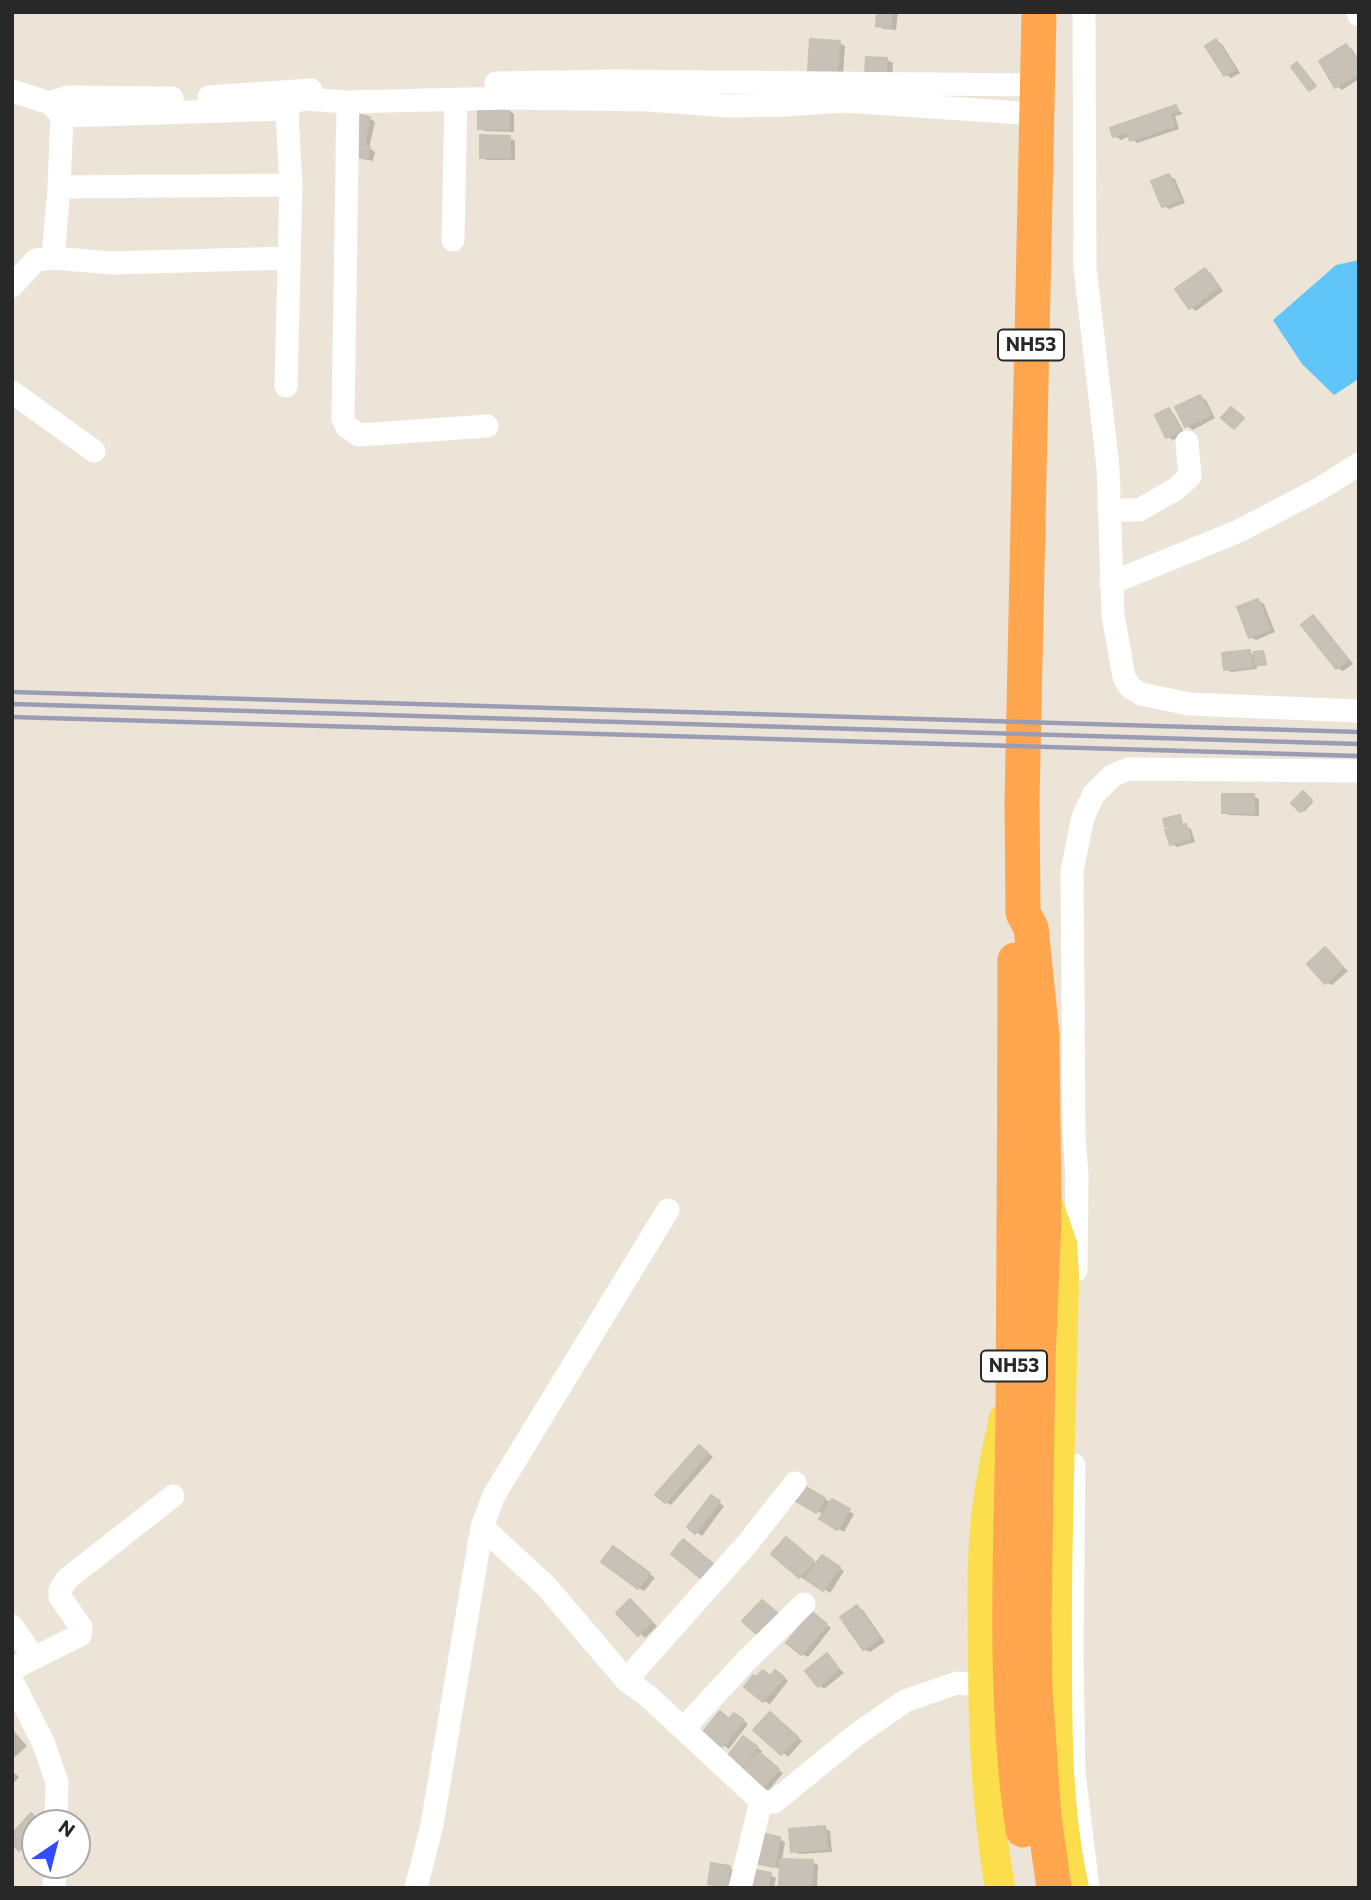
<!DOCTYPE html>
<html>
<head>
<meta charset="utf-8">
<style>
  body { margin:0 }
  #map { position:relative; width:1371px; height:1900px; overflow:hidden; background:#ece4d7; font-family:Commissioner,sans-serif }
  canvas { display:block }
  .frame { position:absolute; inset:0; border:14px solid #282828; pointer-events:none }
  .north { position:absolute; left:21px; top:1809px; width:70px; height:70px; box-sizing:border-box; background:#fff; border:2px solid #a9a9a9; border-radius:50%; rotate:35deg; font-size:19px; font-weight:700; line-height:28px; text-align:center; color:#282828 }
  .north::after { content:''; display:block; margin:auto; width:24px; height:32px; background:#314bff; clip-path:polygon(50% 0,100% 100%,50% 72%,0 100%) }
</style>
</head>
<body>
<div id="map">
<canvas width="1371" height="1900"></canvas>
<div class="frame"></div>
<div class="north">N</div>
</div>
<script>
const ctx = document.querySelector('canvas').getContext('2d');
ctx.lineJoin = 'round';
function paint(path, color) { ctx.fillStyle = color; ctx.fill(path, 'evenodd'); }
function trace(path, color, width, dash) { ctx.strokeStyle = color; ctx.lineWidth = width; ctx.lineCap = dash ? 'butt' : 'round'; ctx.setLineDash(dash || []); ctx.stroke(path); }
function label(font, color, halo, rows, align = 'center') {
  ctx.font = font + ' Commissioner,sans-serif'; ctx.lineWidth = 6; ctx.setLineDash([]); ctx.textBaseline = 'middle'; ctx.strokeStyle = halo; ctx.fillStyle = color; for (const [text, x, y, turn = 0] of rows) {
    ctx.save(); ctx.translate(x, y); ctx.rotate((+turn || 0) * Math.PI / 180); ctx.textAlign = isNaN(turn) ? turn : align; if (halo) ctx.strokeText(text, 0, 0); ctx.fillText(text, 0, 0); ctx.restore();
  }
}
paint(new Path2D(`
  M1359,260V377L1357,380L1334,395L1302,364L1273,320L1336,265Z`), '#60c6f9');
paint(new Path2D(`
  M879,12H898L896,30L883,29L878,25Z
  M1216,41L1222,44L1240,73L1231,78L1226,75Z
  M839,43L845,46L843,75L815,73L809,70Z
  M1346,46L1352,49L1359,60V79L1342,90L1337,86Z
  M887,60L893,63L892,78L867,73Z
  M1176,107L1183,114L1175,116L1179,129L1137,143L1130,136L1121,140L1115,136Z
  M509,110L514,114V132L485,131L480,128Z
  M369,118L375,122L369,148L375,152L373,161L356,157Z
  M509,138L515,141V160H487L481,157Z
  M1169,176L1175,179L1185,203L1169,209L1164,206Z
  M1205,270L1211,273L1223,291L1196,311L1190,307Z
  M1200,397L1206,400L1215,418L1193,430L1187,426L1178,408Z
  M1169,410L1174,414L1185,434L1173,440L1168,437Z
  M1258,601L1264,604L1275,632L1256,640L1250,637Z
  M1313,618L1319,621L1353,664L1343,671L1337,668Z
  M1249,652L1256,656L1263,653L1265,654L1267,665L1260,666L1256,664L1257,669L1231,672L1225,669Z
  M1305,794L1313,802L1304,812L1293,803Z
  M1253,796L1259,799V816L1229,815L1224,812Z
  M1179,816L1184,826L1191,829L1195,842L1177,847L1171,844L1173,830L1167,826Z
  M1326,950L1348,971L1332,985L1326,982Z
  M705,1450L713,1457L671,1505L666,1502Z
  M803,1488L854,1514L844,1532L822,1519L824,1515L797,1499Z
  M717,1501L724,1506L702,1536L689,1527Z
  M792,1543L817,1564L828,1560L844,1571L830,1593L807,1578L806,1580L800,1577Z
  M620,1551L655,1578L644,1591L639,1588Z
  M630,1601L657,1626L645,1638L618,1613Z
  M857,1607L863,1610L885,1642L870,1652L864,1649Z
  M818,1618L831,1628L808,1657L802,1654Z
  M827,1656L844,1673L824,1689L819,1685Z
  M781,1675L788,1681L770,1704L764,1701L757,1679Z
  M740,1718L748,1724L729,1749L723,1745Z
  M776,1718L802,1741L788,1757L756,1730Z
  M12,1729L27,1746L15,1757L12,1755Z
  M749,1741L762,1751L760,1755L783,1773L768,1791L729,1758Z
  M12,1771L19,1777L12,1785Z
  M32,1816L42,1823H35V1842L26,1852L20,1849Z
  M824,1828L830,1831L832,1852L799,1854L793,1851Z
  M780,1839L785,1842L782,1860L812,1862L818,1865L817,1888H784L781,1886L782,1869L752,1861Z
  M730,1868L735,1871L733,1886L710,1883Z
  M770,1875L776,1878L774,1888H748Z`), '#0003');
const building = new Path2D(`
  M877,12H892L890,28L876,26Z
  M810,39L840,41L837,73L808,71Z
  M1216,39L1235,69L1224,76L1205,46Z
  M1346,44L1359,64V73L1335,88L1319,61Z
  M866,57L887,58L886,76L865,74Z
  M1297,62L1316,86L1309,91L1291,67Z
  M1176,105L1178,111L1170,113L1174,126L1130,141L1127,132L1113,137L1110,128Z
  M478,108L509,109V129H478Z
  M357,114L370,117L364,145L370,147L367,159L348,155Z
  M480,135L510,136V158H480Z
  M1169,174L1180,200L1162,207L1151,181Z
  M1205,268L1219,287L1189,309L1175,289Z
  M1200,395L1211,415L1185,427L1175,407Z
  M1231,407L1244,418L1234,429L1221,418Z
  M1169,408L1180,431L1166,438L1155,415Z
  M1258,599L1270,629L1249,638L1237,607Z
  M1313,615L1348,660L1336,669L1301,625Z
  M1250,650L1252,667L1224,670L1222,653Z
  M1263,651L1265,664L1256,666L1254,652Z
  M1303,791L1312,800L1300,812L1291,803Z
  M1222,794H1254V813H1222Z
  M1180,815L1182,823L1165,827L1163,819Z
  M1186,824L1190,839L1170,845L1165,830Z
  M1325,947L1343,967L1325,984L1307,964Z
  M699,1445L708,1453L665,1503L655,1495Z
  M803,1485L825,1498L816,1513L794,1500Z
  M711,1495L720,1501L695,1534L687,1527Z
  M832,1499L850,1509L837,1530L819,1519Z
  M786,1537L814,1561L799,1578L771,1554Z
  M683,1539L717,1567L705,1582L671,1554Z
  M613,1546L650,1573L638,1589L601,1562Z
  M822,1555L840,1567L823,1591L805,1579Z
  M630,1599L652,1622L638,1636L616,1613Z
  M762,1600L781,1616L761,1638L742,1621Z
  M857,1605L880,1638L863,1650L840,1617Z
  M812,1612L827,1624L801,1655L786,1643Z
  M827,1653L839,1669L818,1687L805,1671Z
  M763,1670L770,1676L775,1670L784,1677L763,1702L744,1687L753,1675L756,1677Z
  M720,1711L729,1719L734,1713L744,1720L722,1747L703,1732Z
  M770,1712L798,1737L781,1755L753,1730Z
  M743,1736L758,1747L740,1769L726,1758Z
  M759,1752L779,1769L761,1789L741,1772Z
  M31,1813L42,1823H35V1833L19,1851L12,1844V1834Z
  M825,1826L827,1849L791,1852L789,1829Z
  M756,1832L780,1837L774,1867L750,1862Z
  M780,1859L813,1860L811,1888L779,1887Z
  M711,1863L730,1866L727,1887L708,1884Z
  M750,1869L771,1873L768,1888H746Z`);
paint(building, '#c7c1b8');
trace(building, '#c7c1b1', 2);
trace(new Path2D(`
  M1084,12L1085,268L1108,467L1113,615L1124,677L1130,687L1141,694L1189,704L1359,711
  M1358,12L1359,15
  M496,83L614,81L1037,85
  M12,91L50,103L62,116L286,109L296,101L305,99L348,102L508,98L648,100L729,106L785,105L844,101L1036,114
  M286,95L291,185L286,386
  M209,97L311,90
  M348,102L343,419L347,427L359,435L487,426
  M50,103L68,97L172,98
  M59,187L291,185
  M453,240L456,99
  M53,258L112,263L289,258
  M12,286L36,260L53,258L59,187L62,116
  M12,392L94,451
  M1109,510H1139L1176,489L1190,476L1187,442
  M1111,583L1239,531L1321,488L1359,464
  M1076,1270L1077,1174L1074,1134L1072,871L1083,817L1094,794L1112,776L1128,769L1359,771
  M1074,1465L1072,1652L1074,1773L1088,1888
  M482,1527L546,1586L626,1680L648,1696L761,1801L774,1802L856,1735L905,1701L957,1683L983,1685
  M12,1626L34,1658
  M12,1669L80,1635L81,1627L60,1597V1590L67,1579L173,1496
  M626,1680L747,1544L795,1483
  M12,1681L43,1742L57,1782L56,1823
  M684,1728L746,1661L804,1604
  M54,1888L55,1865
  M416,1888L432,1825L482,1527L494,1495L668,1210
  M740,1888L761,1801`), '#fff', 23);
trace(new Path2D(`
  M1047,1201L1062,1244L1064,1275C1062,1398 1056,1521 1057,1643C1057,1725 1056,1807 1074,1888
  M1000,1888C987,1812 983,1735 983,1658C983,1615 981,1572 985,1529C988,1492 996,1455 1004,1418`), '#fcde4c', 30);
trace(new Path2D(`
  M1039,12L1022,800L1023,913L1031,928L1042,1035L1044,1220L1038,1359L1034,1619L1035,1690L1044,1817L1054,1888
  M1015,960C1014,1113 1015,1266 1013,1419C1011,1557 1003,1694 1023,1830`), '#ffa64f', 35);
trace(new Path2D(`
  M12,692L1359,732
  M12,704L1359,744
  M12,717L1359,756`), '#9a9cb4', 4.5);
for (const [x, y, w] of [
  [1031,345,66],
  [1014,1366,66]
]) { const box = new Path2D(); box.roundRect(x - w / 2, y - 15.5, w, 31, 5); ctx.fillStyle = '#fff'; ctx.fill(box); trace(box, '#282828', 2); }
label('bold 19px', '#282828', null, [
  ["NH53",1031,345],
  ["NH53",1014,1366]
]);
</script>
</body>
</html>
